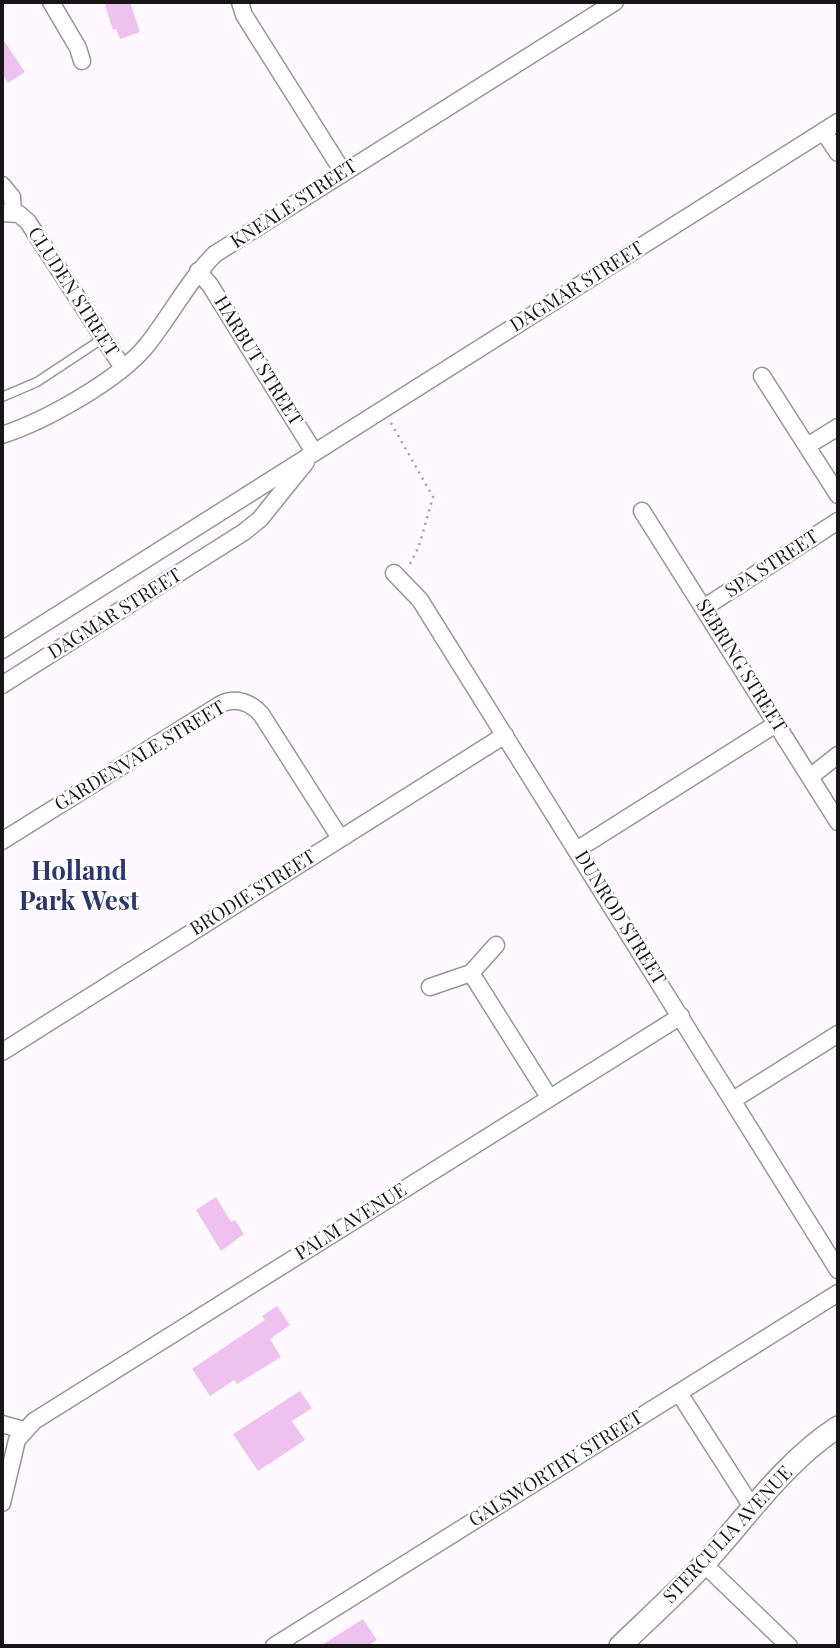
<!DOCTYPE html>
<html>
<head>
<meta charset="utf-8">
<style>
  body { margin:0 }
  #map { position:relative; width:840px; height:1648px; overflow:hidden; background:#fff8fe; font-family:"Playfair Display",serif }
  canvas { display:block }
  .frame { position:absolute; inset:0; border:4px solid #191619; pointer-events:none }
</style>
</head>
<body>
<div id="map">
<canvas width="840" height="1648"></canvas>
<div class="frame"></div>
</div>
<script>
const ctx = document.querySelector('canvas').getContext('2d');
ctx.lineJoin = 'round';
function paint(path, color) { ctx.fillStyle = color; ctx.fill(path, 'evenodd'); }
function trace(path, color, width, dash) { ctx.strokeStyle = color; ctx.lineWidth = width; ctx.lineCap = dash ? 'butt' : 'round'; ctx.setLineDash(dash || []); ctx.stroke(path); }
function label(font, color, halo, rows, align = 'center') {
  ctx.font = font + ' "Playfair Display",serif'; ctx.lineWidth = 5; ctx.setLineDash([]); ctx.textBaseline = 'middle'; ctx.strokeStyle = halo; ctx.fillStyle = color; for (const [text, x, y, turn = 0] of rows) {
    ctx.save(); ctx.translate(x, y); ctx.rotate((+turn || 0) * Math.PI / 180); ctx.textAlign = isNaN(turn) ? turn : align; if (halo) ctx.strokeText(text, 0, 0); ctx.fillText(text, 0, 0); ctx.restore();
  }
}
paint(new Path2D(`
  M104,2H130L140,32L120,39L116,29L113,30Z
  M2,38L25,72L8,83L2,73Z
  M216,1197L231,1222L235,1220L244,1234L221,1251L196,1210Z
  M277,1306L290,1325L270,1339L281,1357L237,1384L234,1380L210,1396L192,1369L265,1320L262,1316Z
  M300,1391L312,1408L292,1421L305,1440L258,1471L233,1434Z
  M363,1619L377,1640L367,1646H320Z`), '#efc1ee');
const lane = new Path2D(`
  M2,397L37,382L102,339`);
const street = new Path2D(`
  M51,2L78,48L82,61
  M240,2L244,15L343,172
  M823,131L838,153
  M2,185L12,197L13,212
  M2,213L19,214L28,222L123,368
  M198,271L210,285L314,452
  M762,376L838,495
  M2,435C45,421 119,380 147,345C171,315 188,281 215,254L615,2
  M807,446L838,427
  M642,511L838,822
  M394,573L420,600L838,1270
  M705,607L838,521
  M2,650L838,122
  M2,685L244,532L260,519L306,462
  M810,777L838,755
  M2,841L221,704C236,697 250,702 261,714L340,838
  M578,849L776,724
  M471,973L549,1097
  M430,987L471,973L496,945
  M2,1052L505,735
  M733,1100L838,1034
  M679,1393L752,1507
  M2,1424L23,1430
  M2,1503L17,1440L34,1421L681,1016
  M704,1564L789,1646
  M274,1646L838,1293`);
const secondary = new Path2D(`
  M620,1646C648,1619 678,1592 704,1564C747,1517 784,1462 838,1427`);
trace(lane, '#9c939b', 11);
trace(street, '#9c939b', 19);
trace(secondary, '#9c939b', 24);
trace(new Path2D(`
  M391,423L433,497L419,546L408,568`), '#a49ea3', 2.5, [2, 5]);
trace(lane, '#fff', 8);
trace(street, '#fff', 16);
trace(secondary, '#fff', 21);
label('19px', '#191619', '#fff', [
  ["KNEALE STREET",294,204,-33],
  ["DAGMAR STREET",577,287,-32],
  ["CLUDEN STREET",73,292,57],
  ["HARBUT STREET",258,361,58],
  ["SPA STREET",772,564,-33],
  ["DAGMAR STREET",115,614,-32],
  ["SEBRING STREET",741,666,58],
  ["GARDENVALE STREET",140,756,-31],
  ["BRODIE STREET",253,893,-32],
  ["DUNROD STREET",620,918,58],
  ["PALM AVENUE",351,1222,-32],
  ["GALSWORTHY STREET",556,1469,-32],
  ["STERCULIA AVENUE",728,1535,-47]
]);
label('bold 26px', '#2c3771', '#fff', [
  ["Holland",79,872],
  ["Park West",79,902]
]);
</script>
</body>
</html>
